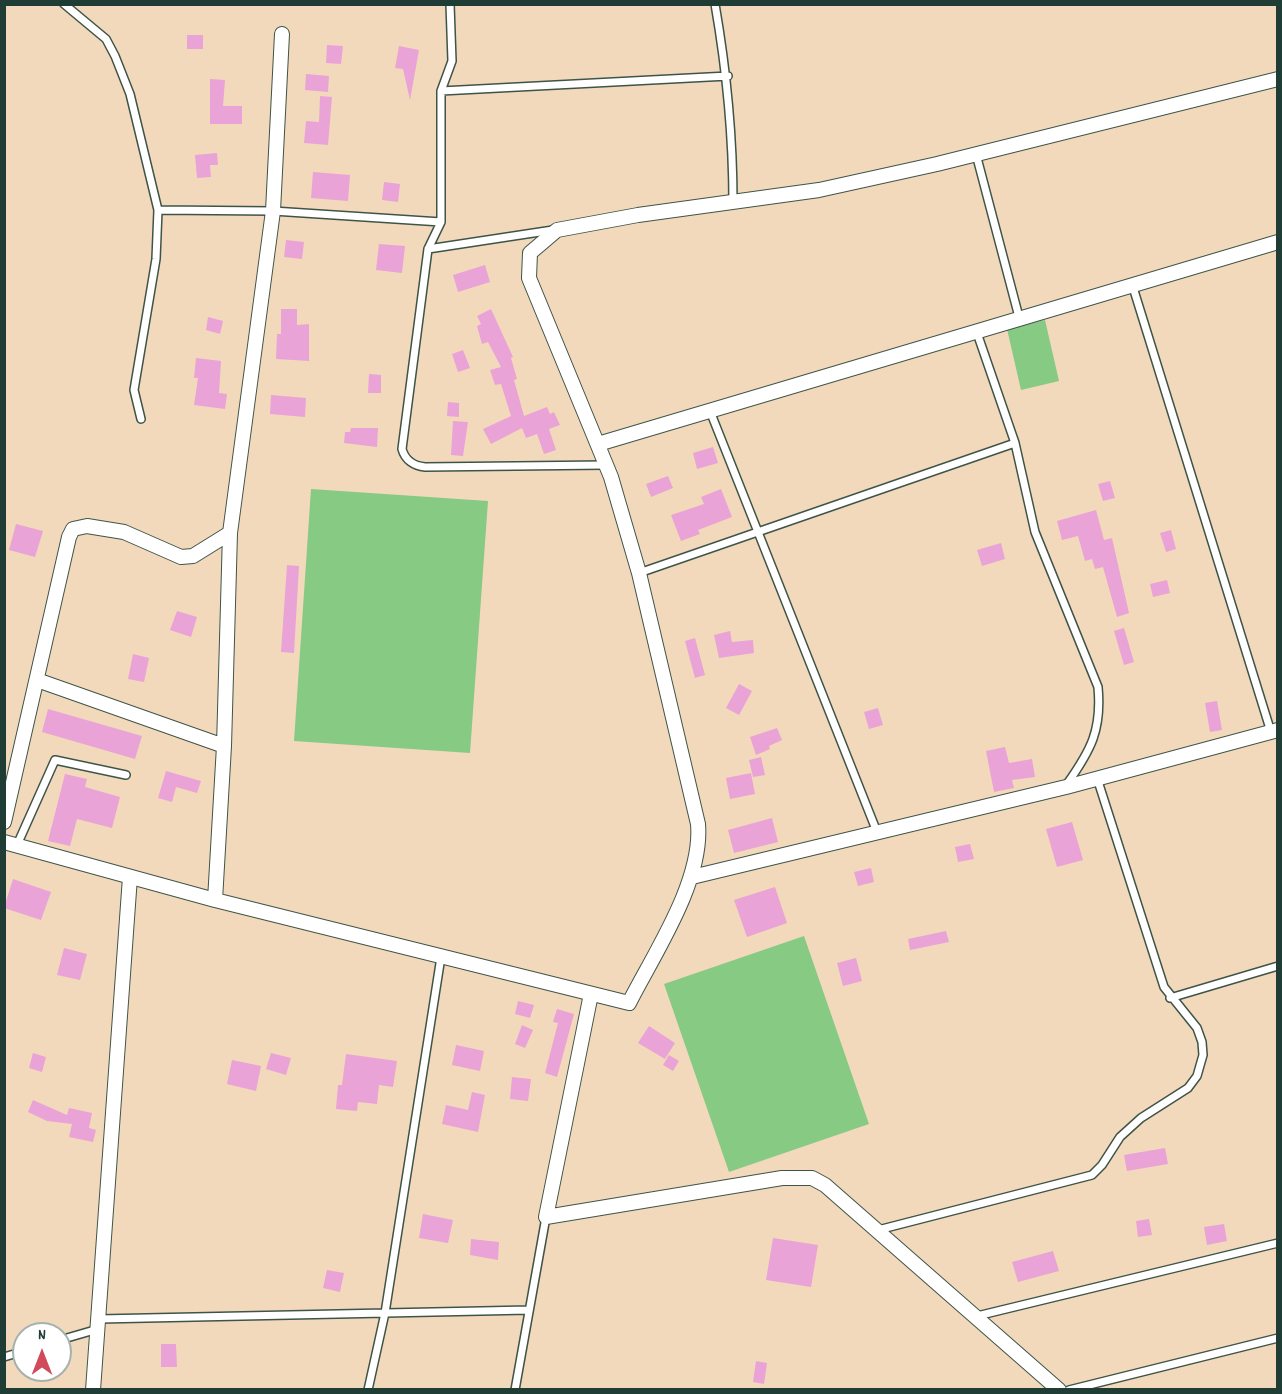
<!DOCTYPE html>
<html>
<head>
<meta charset="utf-8">
<style>
  body { margin:0 }
  #map { position:relative; width:1282px; height:1394px; overflow:hidden; background:#f3d9bb; font-family:Dekko,sans-serif }
  canvas { display:block }
  .frame { position:absolute; inset:0; border:6px solid #1f3d34; pointer-events:none }
  .north { position:absolute; left:12px; top:1322px; width:60px; height:60px; box-sizing:border-box; background:#fff; border:2px solid #a5b1ae; border-radius:50%; rotate:0deg; font-size:16px; font-weight:700; line-height:24px; text-align:center; color:#1f3d34 }
  .north::after { content:''; display:block; margin:auto; width:21px; height:27px; background:#d1495b; clip-path:polygon(50% 0,100% 100%,50% 72%,0 100%) }
</style>
</head>
<body>
<div id="map">
<canvas width="1282" height="1394"></canvas>
<div class="frame"></div>
<div class="north">N</div>
</div>
<script>
const ctx = document.querySelector('canvas').getContext('2d');
ctx.lineJoin = 'round';
function paint(path, color) { ctx.fillStyle = color; ctx.fill(path, 'evenodd'); }
function trace(path, color, width, dash) { ctx.strokeStyle = color; ctx.lineWidth = width; ctx.lineCap = dash ? 'butt' : 'round'; ctx.setLineDash(dash || []); ctx.stroke(path); }
paint(new Path2D(`
  M1045,320L1059,381L1021,390L1007,329Z
  M311,489L488,501L470,753L294,741Z
  M804,936L869,1124L729,1172L664,984Z`), '#86ca84');
paint(new Path2D(`
  M187,35H203V49H187Z
  M327,45L343,46L341,64L326,63Z
  M399,46L419,50L410,100L403,69L395,68Z
  M306,74L329,76L328,92L305,90Z
  M210,79L225,80L223,106H242V124H210Z
  M320,96L332,97L328,145L304,143L306,121L319,122Z
  M217,153L218,165H210L211,177L197,178L195,155Z
  M313,172L350,175L348,201L311,198Z
  M384,182L400,184L398,202L382,200Z
  M286,240L304,242L302,259L284,257Z
  M379,244L405,246L402,273L376,270Z
  M485,265L490,282L458,292L453,275Z
  M281,309H297V325L309,324V361L276,359L277,334H281Z
  M491,309L513,357L511,358L517,379L514,380L524,416L547,407L550,414L554,412L560,425L549,429L556,450L544,454L537,434L526,438L522,428L491,444L483,429L511,416L501,384L495,385L490,370L501,367L488,342L482,344L477,326L481,324L477,316Z
  M208,317L223,321L220,334L206,330Z
  M463,350L470,368L458,372L452,354Z
  M196,358L221,361L219,393L227,394L225,409L194,405L198,378H194Z
  M369,374L381,375V393H368Z
  M271,395L306,398L305,417L270,414Z
  M448,402L459,403V417L447,416Z
  M453,421L468,422L463,456L451,455Z
  M351,428H378L377,447L344,443L345,432H350Z
  M713,447L718,463L697,469L693,453Z
  M668,476L673,488L651,497L646,484Z
  M1110,481L1115,498L1103,501L1098,484Z
  M721,489L732,517L698,530L700,534L681,541L671,515L704,504L701,497Z
  M1096,510L1104,540L1112,538L1129,613L1117,617L1103,567L1095,569L1092,559L1085,561L1078,536L1062,540L1057,521Z
  M16,524L43,531L35,557L9,550Z
  M1171,530L1176,549L1166,552L1160,533Z
  M1001,543L1005,559L982,566L977,550Z
  M287,565L299,566L294,653L281,652Z
  M1167,580L1170,593L1153,597L1150,584Z
  M177,611L197,617L191,637L170,630Z
  M1124,628L1134,662L1124,665L1114,631Z
  M730,631L732,642L753,640L754,653L719,658L714,635Z
  M695,638L705,675L695,678L685,641Z
  M133,654L149,658L144,682L128,679Z
  M739,684L752,691L739,715L726,708Z
  M1217,701L1222,730L1210,732L1205,703Z
  M878,708L883,725L869,729L864,712Z
  M48,709L142,736L135,759L42,732Z
  M777,728L782,740L769,746L770,749L756,755L750,737Z
  M1005,747L1009,763L1032,759L1035,777L1012,780L1014,788L994,792L986,751Z
  M761,757L765,775L753,777L749,760Z
  M166,771L201,781L197,793L176,787L172,802L158,798Z
  M751,773L755,794L730,799L726,778Z
  M65,774L87,779L85,787L120,797L112,828L77,819L70,846L48,841Z
  M772,818L778,842L734,853L728,830Z
  M1072,822L1083,860L1057,867L1046,829Z
  M970,844L974,859L958,862L955,847Z
  M871,868L874,882L858,886L854,872Z
  M13,879L51,892L41,920L4,908Z
  M775,887L787,923L747,937L734,900Z
  M946,931L949,942L910,950L908,939Z
  M64,948L87,954L80,980L57,975Z
  M856,958L862,981L843,986L837,963Z
  M518,1001L534,1005L530,1018L515,1014Z
  M557,1009L574,1014L557,1077L545,1073L558,1023L553,1022Z
  M522,1025L533,1030L525,1048L515,1044Z
  M649,1026L675,1043L665,1059L638,1043Z
  M456,1045L484,1051L480,1071L452,1065Z
  M33,1053L46,1057L42,1072L29,1068Z
  M271,1053L291,1058L286,1075L266,1069Z
  M346,1054L397,1061L393,1087L379,1085L377,1104L358,1102L357,1111L336,1109L338,1085H342Z
  M669,1055L679,1061L673,1071L663,1065Z
  M232,1060L261,1066L256,1091L227,1084Z
  M512,1077L531,1079L528,1101L510,1099Z
  M472,1092L485,1095L478,1132L442,1124L446,1105L468,1110Z
  M33,1100L67,1115L69,1108L92,1113L89,1128L96,1130L93,1142L69,1137L72,1124L47,1121L28,1112Z
  M1165,1148L1168,1164L1127,1171L1124,1155Z
  M423,1214L453,1220L448,1243L419,1238Z
  M1149,1219L1152,1235L1138,1237L1136,1221Z
  M1224,1224L1227,1241L1207,1245L1204,1227Z
  M773,1238L818,1245L811,1287L766,1280Z
  M471,1239L499,1242L498,1260L470,1255Z
  M1053,1251L1059,1271L1018,1282L1012,1262Z
  M327,1270L344,1273L340,1292L323,1288Z
  M161,1344H176L177,1367H161Z
  M756,1361L767,1363L764,1384L753,1382Z`), '#e9a3d6');
const lane = new Path2D(`
  M64,4L106,39L115,56L130,94L158,210L156,259L134,390L141,419
  M450,4L452,61L441,91V222L428,249L402,449C405,460 414,466 425,467L606,465
  M715,4C727,73 733,133 733,203
  M441,91L728,76
  M976,154L1019,317
  M158,210L273,211L441,222
  M428,249L553,230
  M1132,284L1271,732
  M976,330L1015,443L1035,532L1098,687C1102,730 1091,750 1067,784
  M710,411L877,832
  M639,573L1015,443
  M17,845L55,760L126,775
  M1170,998L1278,966
  M878,1230L1092,1175L1102,1165L1120,1137L1141,1118L1188,1088L1197,1076L1203,1055L1202,1042L1197,1028L1164,987L1097,778
  M977,1316L1278,1243
  M99,1319L529,1310
  M60,1340L98,1329
  M4,1357L24,1351
  M368,1390L385,1313L441,957
  M515,1390L546,1217
  M1069,1390L1278,1338`);
const street = new Path2D(`
  M598,444L1278,242
  M37,680L224,746
  M4,822L69,537L73,529L87,526L124,532L181,557L193,556L230,533
  M4,842L215,900L629,1003C655,952 703,881 698,824L639,573L611,477L529,278L530,253L557,230L638,215L819,190L937,164L1278,79
  M692,877L1066,787L1278,730
  M215,900L224,746L230,533L273,211L282,34
  M591,994L546,1217L782,1178H812L825,1185L1059,1390
  M93,1390L130,877`);
trace(lane, '#3f5448', 10);
trace(street, '#3f5448', 16);
trace(lane, '#fff', 7);
trace(street, '#fff', 14);
</script>
</body>
</html>
